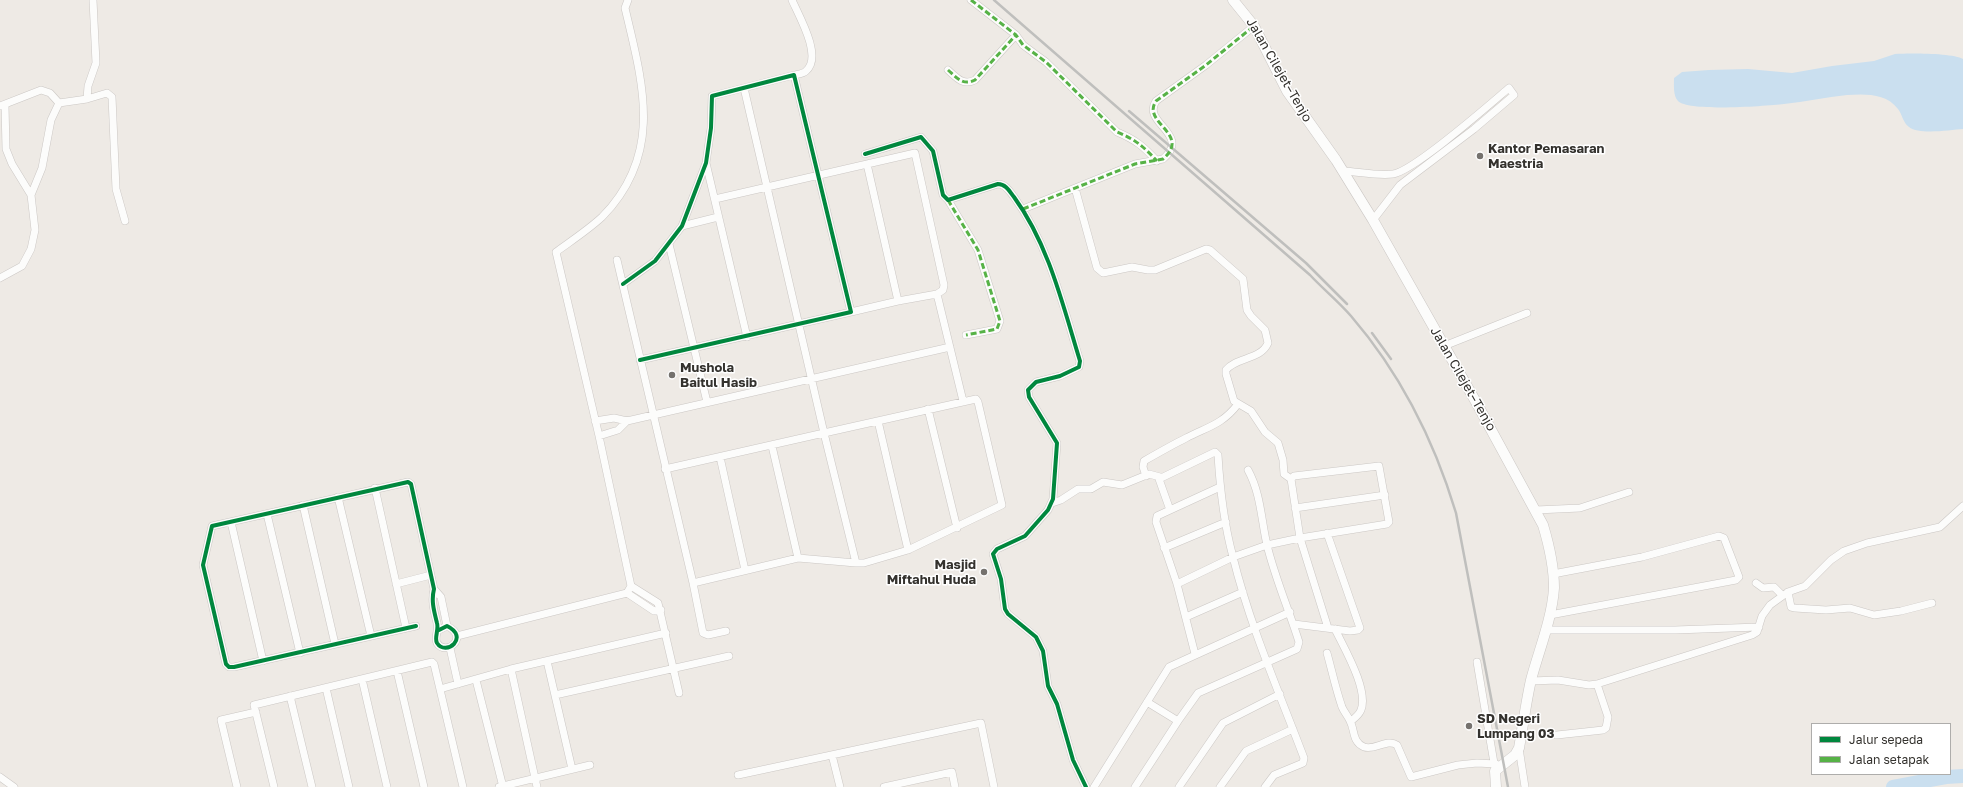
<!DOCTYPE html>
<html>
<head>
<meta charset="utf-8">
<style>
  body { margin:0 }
  #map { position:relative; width:1963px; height:787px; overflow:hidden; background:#eeeae5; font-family:"Golos Text",sans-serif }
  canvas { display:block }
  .legend { position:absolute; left:1811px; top:723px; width:140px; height:52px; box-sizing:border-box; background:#fff; border:1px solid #aeadab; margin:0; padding:5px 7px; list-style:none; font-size:12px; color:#34322e }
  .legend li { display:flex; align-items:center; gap:8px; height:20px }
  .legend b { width:20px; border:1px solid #aeadab }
</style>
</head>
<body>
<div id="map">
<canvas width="1963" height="787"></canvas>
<ul class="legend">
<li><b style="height:5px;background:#00873e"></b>Jalur sepeda</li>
<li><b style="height:5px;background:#56b246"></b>Jalan setapak</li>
</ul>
</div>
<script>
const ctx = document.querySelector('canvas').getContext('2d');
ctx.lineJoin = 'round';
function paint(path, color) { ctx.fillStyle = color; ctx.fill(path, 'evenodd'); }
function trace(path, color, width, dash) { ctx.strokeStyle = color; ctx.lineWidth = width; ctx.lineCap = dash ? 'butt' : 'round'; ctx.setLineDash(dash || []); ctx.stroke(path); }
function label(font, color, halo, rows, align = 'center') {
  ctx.font = font + ' "Golos Text",sans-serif'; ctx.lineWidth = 3; ctx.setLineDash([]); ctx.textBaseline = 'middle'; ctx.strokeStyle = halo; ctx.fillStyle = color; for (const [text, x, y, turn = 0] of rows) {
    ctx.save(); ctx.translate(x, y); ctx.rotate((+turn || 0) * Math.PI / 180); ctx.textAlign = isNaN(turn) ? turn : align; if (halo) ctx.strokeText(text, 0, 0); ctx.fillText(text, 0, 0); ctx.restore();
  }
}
paint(new Path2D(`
  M1895,54C1909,53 1953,53 1963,59V129C1950,130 1919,135 1909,127C1903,123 1902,114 1898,109C1886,93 1865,94 1847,95C1826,97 1805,102 1784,104C1766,106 1689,112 1678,101C1673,96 1674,85 1674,78L1682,72L1709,70L1748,69L1792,73L1832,66L1874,61Z`), '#cadfef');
trace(new Path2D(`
  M1893,787L1946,777L1963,776`), '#cadfef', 14);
const minor = new Path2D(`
  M792,0C799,16 823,57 806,71C803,74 798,74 794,75
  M971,0L1016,35L1023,45L1046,62L1117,132C1136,140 1143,146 1157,161
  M948,70C957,78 963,86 975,80L1016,35
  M87,99L107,93L112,97L116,189L125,221
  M5,105L6,149L12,164L31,195
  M0,106L41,90L50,93L59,103
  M865,154L921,137L933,151L943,195L948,200L998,184C1006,184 1010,192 1014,197C1049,245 1063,306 1080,361L1079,367L1060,376L1036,382L1028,390L1029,397L1057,443L1053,499L1048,510L1025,536L997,549L993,554L1001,579L1005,609L1008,614L1036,637L1043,651L1048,686L1057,704L1073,760L1086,787
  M706,163L747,337
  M1344,171C1359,172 1378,176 1393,174C1414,171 1489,105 1509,88L1514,95L1474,129L1400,185L1373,220
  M1075,188L1097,268L1103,273L1132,267L1148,270H1155L1206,249L1210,250L1243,279L1247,310L1251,316L1265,330L1268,343C1261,360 1236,357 1226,370V374L1234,401L1251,411L1265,432L1278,443L1283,460L1284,474L1291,479
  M715,199L915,153L944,285L943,290L937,294
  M948,200L978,250L1000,321L997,329L966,335
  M1023,209L1135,164L1163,159C1192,134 1141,123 1156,101L1206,65L1254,26
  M682,226L718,217
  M669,244L707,402
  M617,260L693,583L703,633L708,635L726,631
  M0,278L22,266L31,249L35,230L31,195L42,168L51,120L59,103L87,99L88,86L96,63L93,0
  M623,284L655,261L682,226L706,163L711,128L712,96L794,75L851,312L640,360
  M898,301L937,294L963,401
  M851,312L898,301L867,164
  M1444,346L1527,313
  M928,409L957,528
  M595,421L614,418L627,421L950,347
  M878,421L908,550
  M599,436L618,430L627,421
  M772,446L798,558
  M720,457L745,570
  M665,469L824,433L744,88
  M1146,476L1143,467L1144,461C1158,453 1172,445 1186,438C1207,427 1222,425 1238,404
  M375,488L406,628
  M338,497L371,636
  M1052,503L1061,500L1078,489H1091L1103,482L1122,485L1149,474L1160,477
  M303,505L335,644
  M1295,508L1385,495
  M1170,510L1220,487
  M1536,510L1580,508L1629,492
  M267,514L300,653
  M231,522L263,661
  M1164,548L1226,522
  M693,583L798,558L856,563H864L908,550L1002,505L978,402L976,399L824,433L856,563
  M1756,583L1763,588L1774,587L1782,595
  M396,584L431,575
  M1177,584L1233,557L1267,545L1300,538L1387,524L1389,522L1379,466L1294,476L1291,479L1300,538L1328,628
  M631,586L658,603L679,693
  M434,589L441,597L447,626
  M1788,592L1791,607L1795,608L1826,610L1850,608L1874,615L1901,611L1932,603
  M627,593L631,586L599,436L556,252C571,241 588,230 602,217C664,154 643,84 625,8L628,0
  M1550,615L1736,580L1739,577L1724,538L1719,536L1642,557L1553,574
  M1186,617L1243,592
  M1294,624L1350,631L1358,630L1360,628L1327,533
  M416,626L234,667H229L226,664L203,565L212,526L408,482L411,484L434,589C431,601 434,611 437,623C439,630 434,638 437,643C446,657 470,637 447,626L439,630
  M1335,629C1344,648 1369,690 1361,710C1359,715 1355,718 1351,721
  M1545,630H1675L1759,627
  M457,636L627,593L654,611L661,610
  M450,648L458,684
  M1327,653C1332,671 1336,690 1342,707C1344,712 1348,716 1350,721C1355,730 1352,742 1364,747C1375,751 1387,738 1397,745L1411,777L1458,765L1477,763L1496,764
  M1195,654L1177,584L1156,522L1157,516L1170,510L1159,479L1215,452L1218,455C1220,489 1224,524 1233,557C1250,626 1279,692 1304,758L1303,763L1274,775L1265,787
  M547,661L572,769
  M1477,662L1495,769
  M511,669L666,633
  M397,671L424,787
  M362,679L387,787
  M476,680L503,787
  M1531,681L1558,680L1589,685L1597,684L1752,635L1757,632L1762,616L1770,605L1788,592L1805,586L1831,560L1844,551L1867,543L1940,527L1963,506
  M326,688L349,787
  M440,689L511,669L537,787
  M555,695L729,656
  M290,696L312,787
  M1147,702L1178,721
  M1557,735L1603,730L1606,728L1608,717L1597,684
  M1519,748L1525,787
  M832,755L840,787
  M738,775L981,723L994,787
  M0,777L14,787
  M237,787L221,720L256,712
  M274,787L254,705L432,662L434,664L463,787
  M499,787L590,765
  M884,787L952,772L955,787
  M1094,787L1169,667L1290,612
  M1135,787L1178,721L1198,693L1297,649L1299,642C1289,610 1275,578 1267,545C1261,519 1261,494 1248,470
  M1179,787L1223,723L1280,694
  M1220,787L1246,751L1293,729`);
const secondary = new Path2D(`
  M1233,0L1254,26L1287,91L1336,160L1373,220L1476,402L1543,525C1549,545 1554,567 1554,588C1552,619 1539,650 1531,680C1526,702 1523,726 1519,748L1515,755L1495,771L1496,787`);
trace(minor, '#cbc7c4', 8);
trace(secondary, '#cbc7c4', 11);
trace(minor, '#fcfcfb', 7);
trace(secondary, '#fcfcfb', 10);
trace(new Path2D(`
  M994,0L1310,275C1323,289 1338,301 1351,316C1401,374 1434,440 1456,513L1508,787
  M1129,111L1306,263L1347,304
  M1372,333L1391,359`), '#bfbfbd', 2.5);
trace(new Path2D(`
  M971,0L1016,35L1023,45L1046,62L1117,132C1136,140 1143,146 1157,161
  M948,70C957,78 963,86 975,80L1016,35
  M948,200L978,250L1000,321L997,329L966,335
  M1023,209L1135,164L1163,159C1192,134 1141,123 1156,101L1206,65L1254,26`), '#56b246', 3, [6, 3]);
trace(new Path2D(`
  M865,154L921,137L933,151L943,195L948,200L998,184C1006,184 1010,192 1014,197C1049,245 1063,306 1080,361L1079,367L1060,376L1036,382L1028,390L1029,397L1057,443L1053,499L1048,510L1025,536L997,549L993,554L1001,579L1005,609L1008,614L1036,637L1043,651L1048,686L1057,704L1073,760L1086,787
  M623,284L655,261L682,226L706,163L711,128L712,96L794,75L851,312L640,360
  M416,626L234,667H229L226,664L203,565L212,526L408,482L411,484L434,589C431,601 434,611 437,623C439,630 434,638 437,643C446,657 470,637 447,626L439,630`), '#00873e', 4);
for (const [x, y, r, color] of [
  [1480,156,4,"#75726e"],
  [672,375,4,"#75726e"],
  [984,572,4,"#75726e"],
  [1469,726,4,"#75726e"]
]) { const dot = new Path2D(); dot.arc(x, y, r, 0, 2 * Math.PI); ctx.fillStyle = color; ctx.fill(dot); trace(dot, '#fff', 1.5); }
label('13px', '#34322e', '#fff', [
  ["Jalan Cilejet–Tenjo",1279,70,60],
  ["Jalan Cilejet–Tenjo",1463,379,60]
]);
label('bold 13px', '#34322e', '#fff', [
  ["Kantor Pemasaran",1488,149],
  ["Maestria",1488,164],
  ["Mushola",680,368],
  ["Baitul Hasib",680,383],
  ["Masjid",976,565,"right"],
  ["Miftahul Huda",976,580,"right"],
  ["SD Negeri",1477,719],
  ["Lumpang 03",1477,734]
], 'left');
</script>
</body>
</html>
